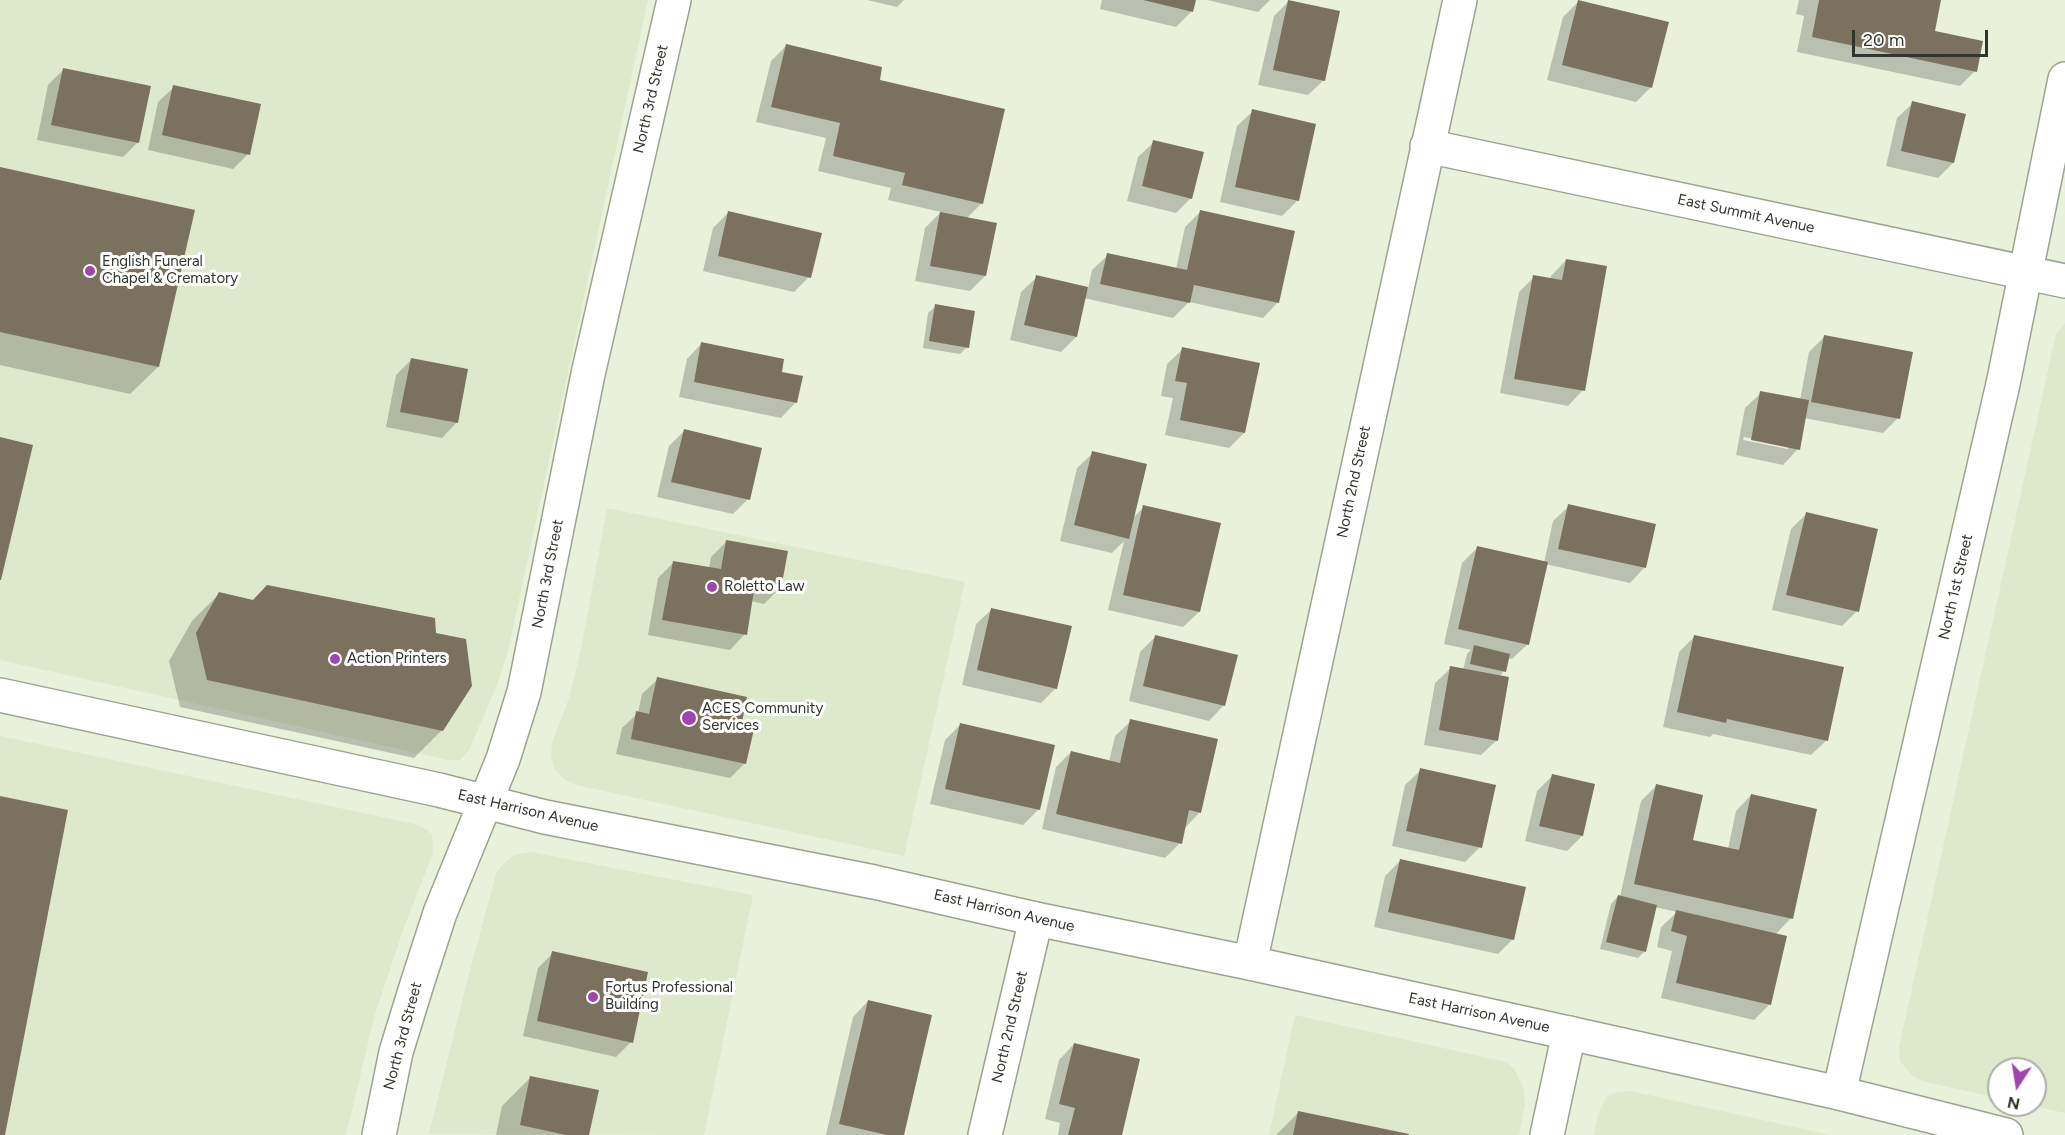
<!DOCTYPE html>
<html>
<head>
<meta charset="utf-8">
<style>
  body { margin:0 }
  #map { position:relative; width:2065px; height:1135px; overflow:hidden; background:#e9f1db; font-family:Figtree,sans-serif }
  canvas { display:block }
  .north { position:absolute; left:1987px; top:1057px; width:60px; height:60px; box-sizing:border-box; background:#fff; border:2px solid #adaeab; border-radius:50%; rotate:192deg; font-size:16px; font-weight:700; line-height:24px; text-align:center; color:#32352c }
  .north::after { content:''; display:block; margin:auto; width:21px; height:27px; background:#a045af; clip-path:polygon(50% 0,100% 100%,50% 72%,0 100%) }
  .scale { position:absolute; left:1852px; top:30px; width:136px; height:27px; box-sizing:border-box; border:3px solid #32352c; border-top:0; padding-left:8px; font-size:18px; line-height:21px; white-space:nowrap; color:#32352c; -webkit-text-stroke:4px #fff; paint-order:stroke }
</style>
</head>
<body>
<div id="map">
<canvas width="2065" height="1135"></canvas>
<div class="north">N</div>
<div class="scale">20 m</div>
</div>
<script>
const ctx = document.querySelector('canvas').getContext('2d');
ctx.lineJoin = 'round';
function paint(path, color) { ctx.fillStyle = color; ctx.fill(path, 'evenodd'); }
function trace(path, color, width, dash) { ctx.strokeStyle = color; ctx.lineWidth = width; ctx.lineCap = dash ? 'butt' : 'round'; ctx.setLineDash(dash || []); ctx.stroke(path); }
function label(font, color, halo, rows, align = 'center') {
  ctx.font = font + ' Figtree,sans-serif'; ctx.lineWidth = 6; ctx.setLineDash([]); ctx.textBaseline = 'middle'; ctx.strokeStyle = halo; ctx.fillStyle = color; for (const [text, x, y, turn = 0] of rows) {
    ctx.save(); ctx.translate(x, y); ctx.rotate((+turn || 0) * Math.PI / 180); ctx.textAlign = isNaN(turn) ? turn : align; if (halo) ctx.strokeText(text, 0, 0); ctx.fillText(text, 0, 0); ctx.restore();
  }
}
paint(new Path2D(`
  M0,0H648L508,651L497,685L469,750L460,760H448L0,660Z
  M2065,323V1113L2029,1105H2035V1069H1999V1098L1925,1082L1912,1076L1900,1061L1899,1047L2056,334Z
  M607,508L965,582L904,856L576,785L564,779L555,770L551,756L552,743L569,698L581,649Z
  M0,736L410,823L422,827L432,834L433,853L403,930L375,1014L346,1135H0Z
  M531,852L753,895L704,1135L429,1134L465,989L496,874L503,864L514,855Z
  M1295,1015L1506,1062L1514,1069L1524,1089L1525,1104L1519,1135H1269Z
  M1631,1091L1830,1135H1594L1598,1115L1606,1097L1617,1092Z`), '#dee8ca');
paint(new Path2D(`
  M867,0H904L897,7Z
  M1102,0H1194L1191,12L1176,27L1100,9Z
  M1207,0H1270L1258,12Z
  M1799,0H1935L1933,32L1975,71L1960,86L1797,52L1804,16L1796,14Z
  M1289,1L1324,80L1308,95L1258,85L1274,16Z
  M1578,2L1651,87L1636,102L1547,80L1563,17Z
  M786,46L878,82L982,203L967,218L985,276L970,291L915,281L925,228L941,212L888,200L891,188L818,171L826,138L756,122L771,61Z
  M63,70L138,142L123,157L37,140L48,85Z
  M174,87L248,154L233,169L148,150L158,102Z
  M1913,103L1953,163L1938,178L1886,166L1897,118Z
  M1253,111L1298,200L1282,216L1220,202L1237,126Z
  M1154,142L1191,198L1176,213L1127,201L1138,157Z
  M0,169L158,367L130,394L0,365Z
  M729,212L809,277L794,292L703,271L713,228Z
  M1200,212L1278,302L1263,318L1189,302L1173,318L1084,298L1076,337L1061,352L1010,340L1021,292L1037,277L1088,289L1092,270L1108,255L1176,269L1185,227Z
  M1566,260L1583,390L1568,406L1500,393L1519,292L1534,277L1550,280L1551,276Z
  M936,306L967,347L960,354L923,348L928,313Z
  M1824,337L1898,418L1883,433L1804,418L1798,449L1783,465L1736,455L1745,408L1761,393L1800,400L1809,352ZM1744,437L1788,446V449L1743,440Z
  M702,343L780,373L796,402L781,418L679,397L687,359Z
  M1183,349L1244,433L1229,448L1165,435L1173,398L1161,396L1167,364Z
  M411,360L457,422L442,438L386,427L396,375Z
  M684,431L748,499L733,514L657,497L669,446Z
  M1093,453L1132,519L1144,507L1219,525L1199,612L1183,627L1108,610L1124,541L1112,553L1060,541L1077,468Z
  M1569,506L1645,567L1630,583L1545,564L1528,644L1512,659L1508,658L1504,671L1499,677L1497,740L1481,755L1424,745L1435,683L1451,668L1463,670L1467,654L1471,650L1444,644L1462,563L1477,548L1544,563L1553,521Z
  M1806,514L1857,611L1842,626L1772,610L1791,529Z
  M726,542L780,588L764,604L751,601L745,634L730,650L648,635L658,578L674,562L709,569L711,557Z
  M219,594L253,601L434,634L441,731L414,758L180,707L169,661L192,621Z
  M992,609L1056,688L1041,703L962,685L976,624Z
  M1156,636L1224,705L1209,721L1129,701L1140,652Z
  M1694,637L1827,740L1811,755L1713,734L1710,737L1663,727L1679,652Z
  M658,679L740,724L745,763L730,778L616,754L622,728L638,713L642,694Z
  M1131,721L1200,812L1185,828L1180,843L1165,858L1042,829L1056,767L1071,752L1109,762L1115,736Z
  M960,725L1053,746L1038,810L1023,825L930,804L945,740Z
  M1421,770L1480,847L1465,862L1392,846L1405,785Z
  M1552,776L1582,836L1567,851L1525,841L1537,791Z
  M1656,786L1691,841L1728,849L1736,811L1751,795L1791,918L1775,935L1769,1005L1754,1020L1661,998L1672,951L1657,947L1661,927L1677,912L1655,907L1645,951L1638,958L1600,949L1611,904L1618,896L1620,897L1641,801Z
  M1400,861L1513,939L1498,954L1374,927L1385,876Z
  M553,953L631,1042L616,1057L523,1036L538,968Z
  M868,1001L902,1135H826L853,1017Z
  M1074,1044L1120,1135H1058L1060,1123L1045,1119L1059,1060Z
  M530,1078L588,1135H496L502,1106Z
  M1298,1113L1407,1135H1276Z`), '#0003');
paint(new Path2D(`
  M1143,0H1196L1193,12Z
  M1288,0L1340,11L1325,81L1273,70Z
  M1578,0L1669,22L1652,88L1562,65Z
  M1819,0H1941L1935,31L1983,41L1977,72L1812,37Z
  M786,44L882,67L880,80L1005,109L983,204L902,185L905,173L833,156L840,123L771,107Z
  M63,68L151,86L139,143L51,125Z
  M173,85L261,104L250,155L162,135Z
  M1912,101L1966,114L1954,163L1901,151Z
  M1252,109L1316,124L1299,201L1235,187Z
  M1153,140L1204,152L1192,199L1142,186Z
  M0,167L195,210L159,367L0,332Z
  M1200,210L1295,231L1279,303L1194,285L1190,303L1100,284L1107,253L1187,270Z
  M728,211L822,233L811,278L718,256Z
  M940,212L997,223L986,276L930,266Z
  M1566,259L1607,266L1585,391L1514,379L1533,275L1562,280Z
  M1036,275L1088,287L1077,337L1024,325Z
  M935,304L975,311L969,348L929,341Z
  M1824,335L1913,352L1900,419L1811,402Z
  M701,342L784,359L782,372L803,376L797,403L694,382Z
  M1182,347L1260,363L1245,433L1180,420L1187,383L1175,381Z
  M411,358L468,369L458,423L400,412Z
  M1760,391L1809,400L1800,450L1751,440Z
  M684,429L762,448L750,500L671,482Z
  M0,437L33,445L1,580H0Z
  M1092,451L1147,464L1129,539L1074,525Z
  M1568,504L1656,524L1646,568L1558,549Z
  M1143,505L1221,523L1200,612L1123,595Z
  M1806,512L1878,529L1859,612L1786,595Z
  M726,540L788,551L781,589L755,584L747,635L662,620L673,561L721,569Z
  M1477,546L1548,562L1529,645L1458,629Z
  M267,585L435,618L436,633L466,639L472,686L443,731L207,680L196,633L219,592L253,600Z
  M991,608L1072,626L1057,689L977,670Z
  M1155,635L1238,655L1225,706L1143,686Z
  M1694,635L1844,667L1828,741L1727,719L1726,723L1677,712Z
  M1474,645L1510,654L1506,672L1470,664Z
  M1450,666L1509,677L1498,741L1439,730Z
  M657,677L747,697L742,722L755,725L746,764L631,739L636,711L649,714Z
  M1130,719L1218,739L1201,813L1189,810L1182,844L1056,814L1071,751L1120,763Z
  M960,723L1055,745L1040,810L945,789Z
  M1420,768L1496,785L1482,848L1406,831Z
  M1552,774L1595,784L1583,836L1539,826Z
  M1656,784L1703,795L1693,840L1739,850L1751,794L1817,809L1793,919L1634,884Z
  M0,796L68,810L5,1135H0Z
  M1400,859L1526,887L1514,940L1388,912Z
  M1618,895L1657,905L1646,952L1606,942Z
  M1676,910L1787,936L1771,1005L1676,983L1687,936L1671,931Z
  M552,951L648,972L633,1043L537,1021Z
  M868,1000L932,1015L904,1135H887L839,1124Z
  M1074,1043L1140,1059L1122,1135H1068L1075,1108L1059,1104Z
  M530,1076L599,1090L589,1135H566L520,1125Z
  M1298,1111L1409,1134V1135H1293Z`), '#7a725e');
const street = new Path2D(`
  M1427,146L2065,281
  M1250,963L1460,0
  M1839,1093L2003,384L2065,79
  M985,1135L1036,919
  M1547,1135L1569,1033`);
const secondary = new Path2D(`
  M0,695L439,790L545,817L874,882L1036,919L1250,963L1569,1033L1839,1093L2006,1135
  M379,1135L396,1052L417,984L440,913L503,759L524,692L588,374L674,0`);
trace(street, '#9ca38e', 36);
trace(secondary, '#9ca38e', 36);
trace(street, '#fff', 33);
trace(secondary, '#fff', 33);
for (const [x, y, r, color] of [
  [90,271,6,"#a045af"],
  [712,587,6,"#a045af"],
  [335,659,6,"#a045af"],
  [689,718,8,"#a045af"],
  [593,997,6,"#a045af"]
]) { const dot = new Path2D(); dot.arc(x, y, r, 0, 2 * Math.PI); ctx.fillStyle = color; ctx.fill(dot); trace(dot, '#fff', 2); }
label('15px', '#32352c', '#fff', [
  ["North 3rd Street",651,99,-77],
  ["East Summit Avenue",1746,214,12],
  ["North 2nd Street",1354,482,-78],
  ["North 3rd Street",548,574,-79],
  ["North 1st Street",1956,587,-77],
  ["East Harrison Avenue",528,811,13],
  ["East Harrison Avenue",1004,911,13],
  ["East Harrison Avenue",1479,1013,12],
  ["North 2nd Street",1010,1027,-77],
  ["North 3rd Street",403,1036,-75]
]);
label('15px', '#32352c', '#fff', [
  ["English Funeral",102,262],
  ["Chapel & Crematory",102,279],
  ["Roletto Law",724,587],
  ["Action Printers",347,659],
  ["ACES Community",702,709],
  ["Services",702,726],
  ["Fortus Professional",605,988],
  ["Building",605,1005]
], 'left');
</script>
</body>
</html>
